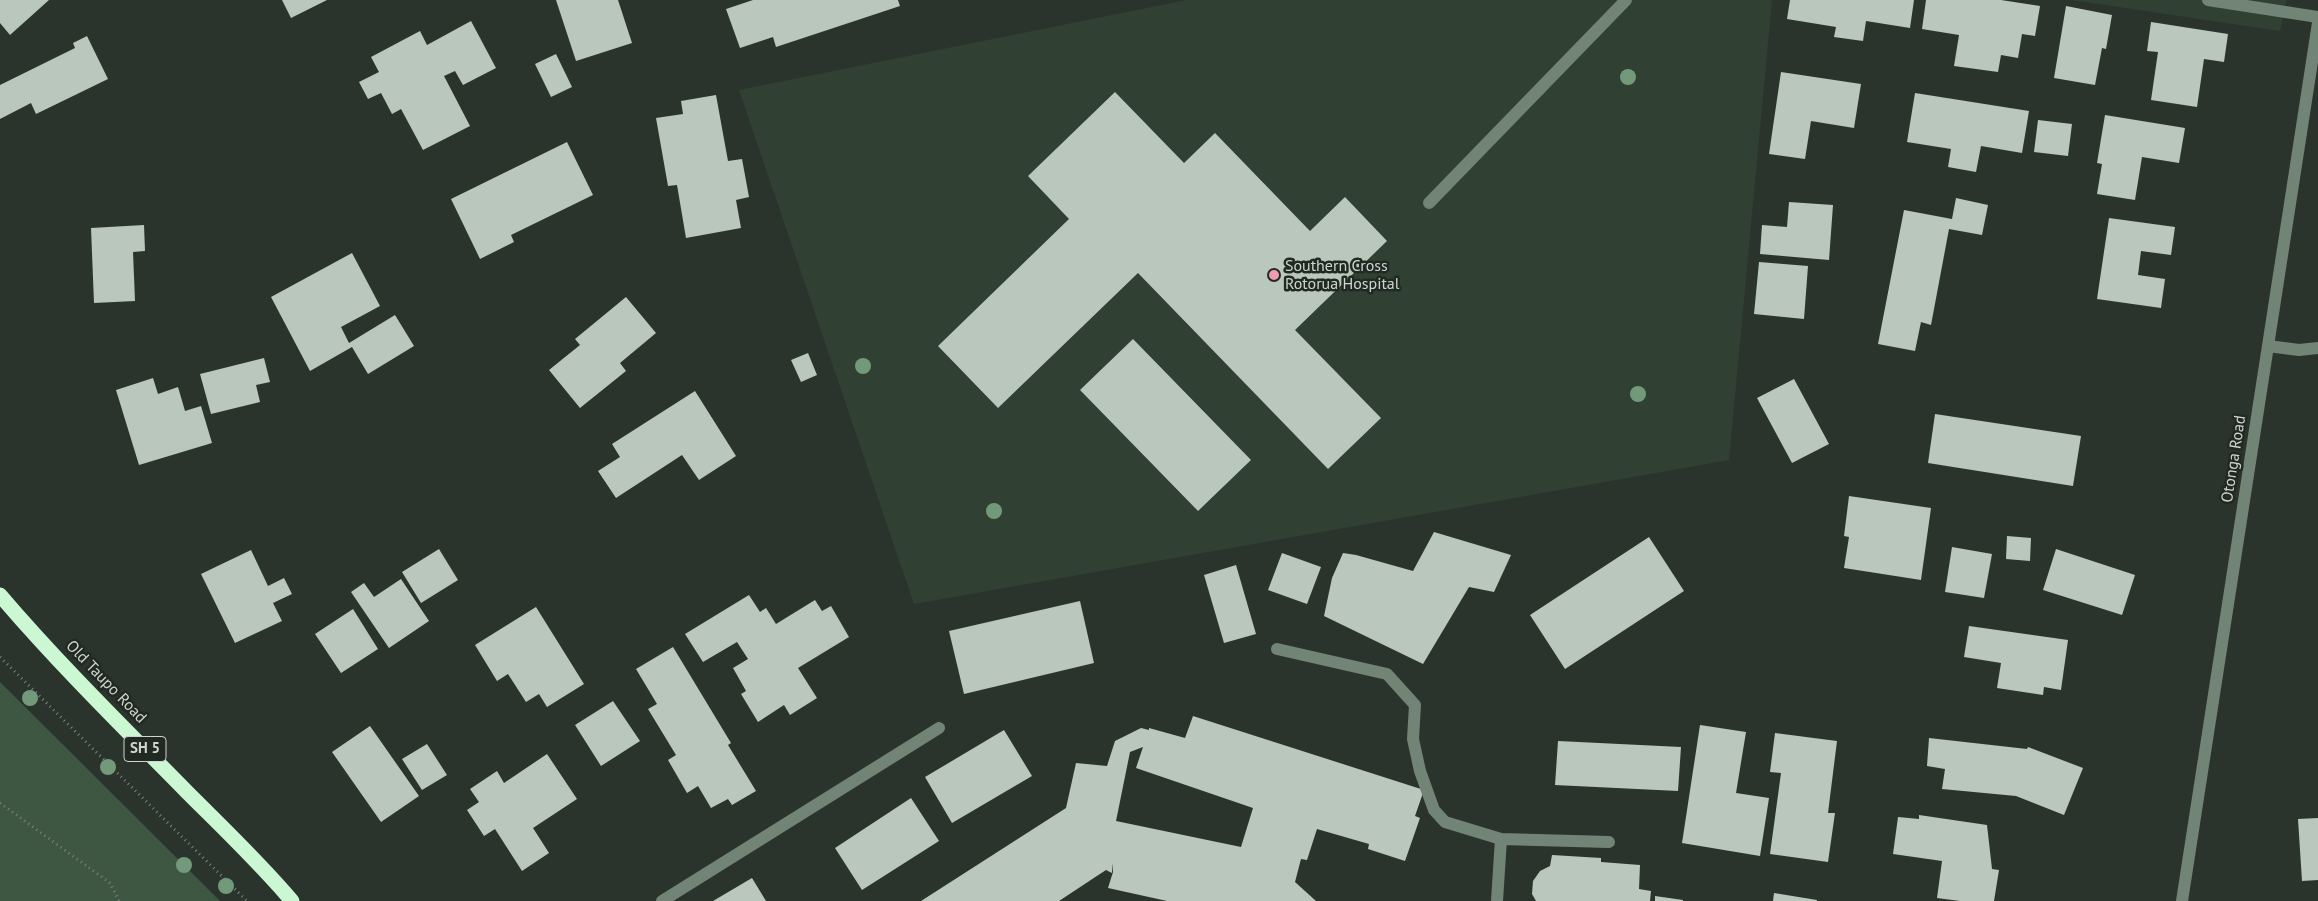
<!DOCTYPE html>
<html>
<head>
<meta charset="utf-8">
<style>
  body { margin:0 }
  canvas { display:block; background:#2a342c }
</style>
</head>
<body>
<canvas width="2318" height="901"></canvas>
<script>
const ctx = document.querySelector('canvas').getContext('2d');
ctx.lineJoin = 'round';
function paint(path, color) { ctx.fillStyle = color; ctx.fill(path, 'evenodd'); }
function trace(path, color, width, dash) { ctx.strokeStyle = color; ctx.lineWidth = width; ctx.lineCap = dash ? 'butt' : 'round'; ctx.setLineDash(dash || []); ctx.stroke(path); }
function label(font, color, halo, rows, align = 'center') {
  ctx.font = font + ' "PT Sans",sans-serif'; ctx.lineWidth = 5; ctx.setLineDash([]); ctx.textBaseline = 'middle'; ctx.strokeStyle = halo; ctx.fillStyle = color; for (const [text, x, y, turn = 0] of rows) {
    ctx.save(); ctx.translate(x, y); ctx.rotate((+turn || 0) * Math.PI / 180); ctx.textAlign = isNaN(turn) ? turn : align; if (halo) ctx.strokeText(text, 0, 0); ctx.fillText(text, 0, 0); ctx.restore();
  }
}
paint(new Path2D(`
  M1187,0H1772L1729,460L914,604L739,90Z
  M2072,0H2286L2280,31Z`), '#304033');
paint(new Path2D(`
  M0,682L220,901H0Z`), '#3e5743');
paint(new Path2D(`
  M0,0H49L10,35L0,23Z
  M282,0H327L291,18Z
  M556,0H618L632,43L576,61Z
  M753,0H898L900,6L776,47L773,37L740,48L726,9Z
  M1790,0H1914L1910,28L1866,21L1863,41L1834,37L1836,27L1787,19Z
  M1926,0H2001L2040,6L2035,36L2022,34L2018,58L2001,55L1998,72L1954,66L1959,35L1922,29Z
  M2066,6L2112,15L2106,49L2102,48L2095,85L2054,78Z
  M471,21L496,68L463,85L455,71L444,76L470,126L423,150L401,109L392,114L381,93L368,99L359,82L379,72L371,57L420,31L427,45Z
  M2151,22L2228,34L2224,62L2204,59L2197,107L2151,100L2158,52L2147,51Z
  M87,36L108,79L36,114L31,103L0,119V85L75,48L73,43Z
  M556,54L572,87L551,97L535,64Z
  M1781,72L1861,84L1854,128L1811,121L1805,159L1769,154Z
  M1115,92L1184,163L1215,133L1310,231L1345,197L1387,241L1295,330L1381,418L1328,469L1138,273L998,408L938,346L1069,219L1028,176Z
  M1915,93L2029,111L2022,153L1981,146L1976,172L1948,167L1951,149L1907,142Z
  M716,95L728,161L742,159L749,197L736,200L741,228L686,238L677,185L668,186L656,118L683,114L681,101Z
  M2105,115L2185,128L2179,163L2142,157L2135,200L2097,194L2102,164L2097,163Z
  M2038,120L2072,124L2068,156L2034,152Z
  M567,142L593,195L511,235L514,242L480,259L451,199Z
  M1956,198L1988,205L1982,235L1949,229L1931,325L1921,322L1915,351L1878,344L1904,210L1952,219Z
  M1789,202L1833,205L1829,260L1760,254L1762,225L1787,227Z
  M2109,218L2175,227L2171,255L2141,251L2138,275L2165,279L2161,308L2097,299Z
  M144,225L145,251L133,252L135,301L94,303L91,228Z
  M352,253L380,306L341,327L349,343L395,315L414,346L368,374L352,347L310,371L271,297Z
  M1759,262L1808,266L1804,319L1754,314Z
  M626,297L656,333L620,363L626,371L580,408L549,370L580,345L575,339Z
  M1133,339L1251,460L1198,511L1080,390Z
  M808,353L817,375L801,382L791,360Z
  M264,358L270,382L256,385L260,402L211,414L200,374Z
  M153,378L158,394L178,387L185,411L201,406L212,443L139,465L116,390Z
  M1794,379L1829,444L1792,463L1757,398Z
  M695,391L736,456L699,480L682,455L616,498L598,471L620,457L612,444Z
  M1935,414L2081,436L2073,486L1928,463Z
  M1849,496L1931,508L1921,580L1844,568L1849,537L1844,536Z
  M1434,532L1511,555L1494,592L1469,587L1423,664L1324,616L1332,578L1343,553L1356,555L1413,571Z
  M2007,536L2031,538L2030,561L2006,559Z
  M1649,537L1684,591L1565,669L1530,615Z
  M1952,547L1992,554L1984,598L1945,592Z
  M439,549L458,580L421,603L402,572Z
  M2056,549L2135,575L2122,615L2043,590Z
  M251,550L268,586L284,578L292,594L273,603L282,621L235,643L201,574Z
  M1282,553L1321,567L1307,604L1268,590Z
  M1236,565L1256,634L1224,643L1204,575Z
  M401,579L429,621L389,648L351,592L364,583L374,597Z
  M749,595L760,612L766,608L776,624L815,600L822,611L831,606L849,637L798,668L817,698L790,715L784,705L758,722L741,694L746,691L733,668L748,659L737,642L703,662L685,634Z
  M1080,601L1094,663L964,694L949,631Z
  M536,607L584,684L547,707L539,694L526,702L508,674L497,681L475,645Z
  M353,609L378,649L341,673L315,634Z
  M1969,626L2068,640L2061,690L2044,687L2043,695L1997,688L2001,663L1964,657Z
  M673,647L731,743L728,745L756,791L732,805L728,799L711,808L698,786L687,793L668,760L676,755L648,709L657,704L636,669Z
  M613,701L640,741L601,766L575,725Z
  M1193,716L1424,790L1415,816L1420,818L1405,861L1368,849L1369,844L1317,829L1307,860L1301,859L1295,882L1316,901H1167L1108,888L1113,872L1112,863V873L1106,870L1059,901H921L1066,808L1076,763L1107,766L1115,741L1141,728L1149,730V728L1185,738ZM1143,747L1136,768L1253,808L1241,847L1116,821L1130,752Z
  M1700,725L1746,732L1736,793L1769,798L1760,856L1682,843Z
  M370,726L419,796L381,822L332,752Z
  M1004,730L1032,776L952,823L925,777Z
  M1775,733L1837,741L1828,813H1835L1828,862L1770,854L1781,773L1770,772Z
  M1929,738L2027,749L2028,747L2083,768L2064,815L2016,796L1942,789L1945,769L1927,766Z
  M1558,741L1681,747L1678,791L1555,785Z
  M427,744L447,775L422,790L402,759Z
  M547,754L577,799L533,828L549,853L522,871L495,829L484,836L467,810L479,802L470,789L497,771L504,783Z
  M911,798L939,841L862,890L835,848Z
  M1919,815L1987,825L1992,869L1999,870L1994,901H1960L1937,898L1942,861L1893,854L1898,817L1919,819Z
  M2318,818V880L2302,881L2298,819Z
  M1552,855L1601,858V862L1640,865L1639,889L1651,891L1650,901H1536L1532,894L1533,881L1540,871L1550,866Z
  M752,878L766,901H713Z
  M1774,893L1817,900V901H1773Z
  M1655,896L1683,900V901H1655Z`), '#bac7bc');
trace(new Path2D(`
  M0,657L247,901
  M0,803L110,883L119,901`), '#7a827c', 3, [1, 4]);
trace(new Path2D(`
  M2208,0L2318,17
  M1429,203L1626,0
  M2268,346L2299,350L2318,348
  M1277,649L1387,674L1415,705L1413,739L1420,771L1434,810L1445,822L1501,839L1497,901
  M1501,839L1609,842
  M662,901L939,728
  M2182,901L2318,23`), '#728475', 12);
trace(new Path2D(`
  M0,595C58,663 123,727 186,791C222,827 259,862 292,901`), '#cbf8d3', 15);
ctx.fillStyle = '#729a7a';
for (const [x, y] of [
  [1628,77],
  [863,366],
  [1638,394],
  [994,511],
  [30,698],
  [108,767],
  [184,865],
  [226,886]
]) { ctx.beginPath(); ctx.arc(x, y, 8, 0, 2 * Math.PI); ctx.fill(); }
for (const [x, y, r, color] of [
  [1274,275,6,"#f09ab4"]
]) { const dot = new Path2D(); dot.arc(x, y, r, 0, 2 * Math.PI); ctx.fillStyle = color; ctx.fill(dot); trace(dot, '#212a22', 2); }
for (const [x, y, w] of [
  [145,749,42]
]) { const box = new Path2D(); box.roundRect(x - w / 2, y - 12.5, w, 25, 4); ctx.fillStyle = '#212a22'; ctx.fill(box); trace(box, '#cfd5d0', 1); }
label('bold 15px', '#cfd5d0', null, [
  ["SH 5",145,749]
]);
label('16px', '#cfd5d0', '#212a22', [
  ["Southern Cross",1285,266],
  ["Rotorua Hospital",1285,284]
], 'left');
label('16px', '#cfd5d0', '#212a22', [
  ["Otonga Road",2234,459,-81],
  ["Old Taupo Road",106,682,46]
]);
</script>
</body>
</html>
